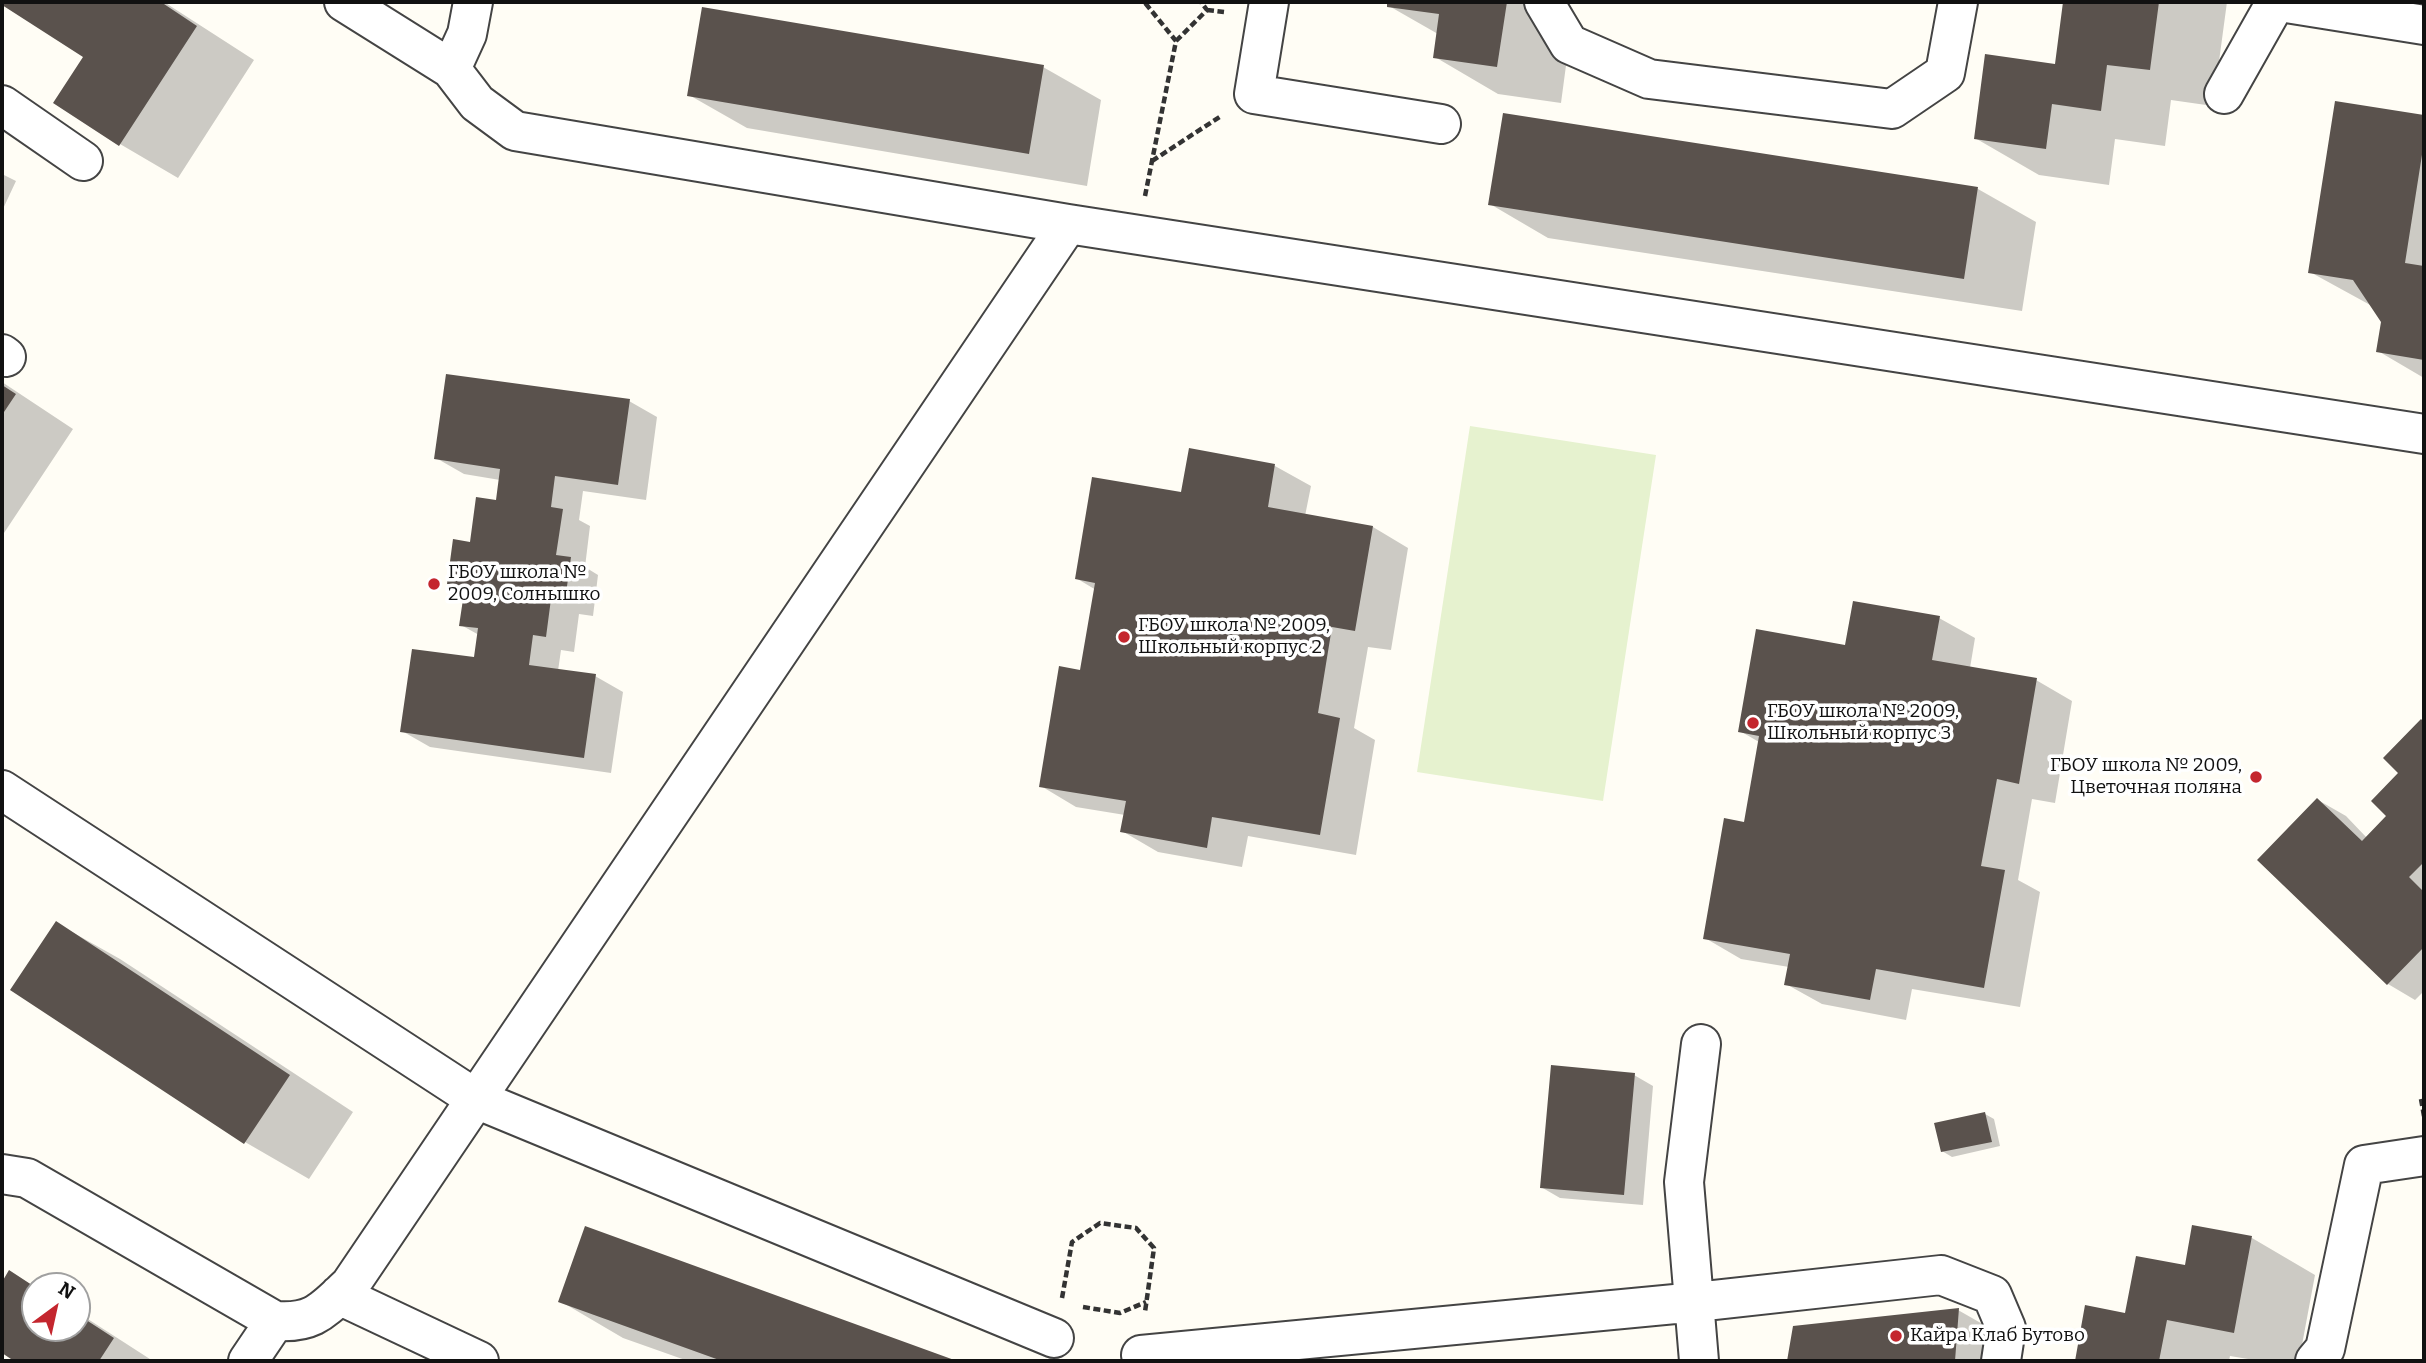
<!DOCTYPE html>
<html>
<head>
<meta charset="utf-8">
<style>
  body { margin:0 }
  #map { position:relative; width:2426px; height:1363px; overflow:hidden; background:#fffdf5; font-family:Bitter,serif }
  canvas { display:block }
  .frame { position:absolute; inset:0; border:4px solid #111; pointer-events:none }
  .north { position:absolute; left:21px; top:1272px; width:70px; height:70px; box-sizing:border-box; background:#fff; border:2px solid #a0a0a0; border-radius:50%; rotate:33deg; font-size:19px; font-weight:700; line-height:28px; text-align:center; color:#111 }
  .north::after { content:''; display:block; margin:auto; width:24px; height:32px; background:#c4262e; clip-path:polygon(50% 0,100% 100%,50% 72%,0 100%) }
</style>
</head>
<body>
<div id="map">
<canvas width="2426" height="1363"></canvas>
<div class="frame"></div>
<div class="north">N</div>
</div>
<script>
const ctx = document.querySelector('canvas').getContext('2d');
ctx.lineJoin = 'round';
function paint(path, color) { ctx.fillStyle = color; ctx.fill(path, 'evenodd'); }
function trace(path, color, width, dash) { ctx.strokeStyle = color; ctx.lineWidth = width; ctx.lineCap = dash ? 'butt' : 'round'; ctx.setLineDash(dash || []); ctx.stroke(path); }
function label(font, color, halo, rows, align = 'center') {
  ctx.font = font + ' Bitter,serif'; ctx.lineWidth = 7; ctx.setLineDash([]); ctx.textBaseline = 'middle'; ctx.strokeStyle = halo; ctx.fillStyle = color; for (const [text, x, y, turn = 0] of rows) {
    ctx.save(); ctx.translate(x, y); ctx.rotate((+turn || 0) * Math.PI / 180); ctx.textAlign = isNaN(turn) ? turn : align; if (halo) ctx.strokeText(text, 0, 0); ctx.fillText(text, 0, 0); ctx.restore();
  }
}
paint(new Path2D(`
  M1470,426L1656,455L1603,801L1417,772Z`), '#e6f2cf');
paint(new Path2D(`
  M2,2H164L254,60L178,178L120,144L56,102L85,57Z
  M1389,2H1554L1573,13L1561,103L1498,94L1435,57L1438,34L1389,6Z
  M2065,2H2227L2213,106L2171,100L2165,146L2115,139L2109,185L2039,175L1975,138L2056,66Z
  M1043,67L1101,100L1087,186L747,128L689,95Z
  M2336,103L2424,117V378L2378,351L2383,322L2372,306L2310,272Z
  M1504,115L1978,189L2036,222L2022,311L1548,238L1490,204Z
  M2,174L16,181L2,211Z
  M2,382L73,429L2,536Z
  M629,401L657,417L646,500L583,491L579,520L590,526L585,567L598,575L593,616L579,614L574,652L561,650L558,671L595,676L623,692L611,773L430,747L402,731L475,659L479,635L461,625L466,592L449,583L497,502L500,480L464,474L436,458Z
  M1190,450L1275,466L1311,486L1305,516L1373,527L1408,548L1391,650L1368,647L1354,728L1375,740L1356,855L1248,836L1242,867L1158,852L1122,831L1125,815L1076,807L1041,786L1081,672L1096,590L1076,578L1183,494Z
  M1939,618L1975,638L1970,668L2036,680L2072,701L2055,803L2032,799L2018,880L2040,892L2020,1007L1912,989L1906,1020L1822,1004L1786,984L1789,967L1741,959L1705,938L1745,824L1759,742L1740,731L1846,647Z
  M2421,721L2424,723V991L2415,1000L2388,984L2318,800L2346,816L2367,838L2389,816L2401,772Z
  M56,923L120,959L353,1112L309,1179L245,1142L13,990Z
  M1634,1075L1653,1086L1643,1205L1560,1198L1541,1187Z
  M1985,1114L1994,1119L2000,1146L1952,1157L1942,1151Z
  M2193,1227L2252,1238L2315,1275L2299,1361H2260L2230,1356L2229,1361H2076L2087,1307L2127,1315L2186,1267Z
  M586,1229L952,1361H688L623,1338L560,1301Z
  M10,1273L35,1287V1328H77V1312L153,1361H17L2,1351V1285Z
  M1958,1310L1986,1326L1984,1361H1789L1794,1327Z`), '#0003');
paint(new Path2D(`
  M2,2H161L197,26L119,146L53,103L83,57L2,5Z
  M1387,2H1507L1497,67L1433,58L1439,14L1387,7Z
  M2063,2H2159L2150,70L2107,65L2101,111L2052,104L2046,149L1974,139L1985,54L2055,64Z
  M702,7L1044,65L1029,154L687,96Z
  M2335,101L2424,115V142L2405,263L2424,266V360L2376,352L2381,322L2353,280L2308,273Z
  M1503,113L1978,187L1964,279L1488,205Z
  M446,374L630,399L618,485L555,476L551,507L563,509L556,555L571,557L565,601L551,599L546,637L533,635L529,665L596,674L584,758L400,732L412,649L474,657L478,628L459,626L465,586L447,584L453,539L470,542L476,497L496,500L500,469L434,459Z
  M2,385L16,394L2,415Z
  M1189,448L1275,464L1268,507L1373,526L1355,631L1332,627L1318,713L1340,718L1320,835L1212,817L1207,848L1120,832L1126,801L1039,787L1059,666L1080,670L1095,583L1075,579L1092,477L1181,492Z
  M1853,601L1940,616L1932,660L2037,678L2019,784L1997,779L1981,866L2005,870L1984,988L1876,969L1870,1000L1784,985L1790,954L1703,939L1724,818L1744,822L1759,736L1738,732L1756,629L1845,645Z
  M2421,719L2424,722V862L2409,877L2424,892V947L2387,985L2257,860L2317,798L2362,841L2386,816L2371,801L2398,773L2383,758Z
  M56,921L290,1075L244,1144L10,990Z
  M1551,1065L1635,1073L1624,1195L1540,1188Z
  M1985,1112L1992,1142L1941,1152L1934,1123Z
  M2192,1225L2252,1236L2234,1333L2167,1320L2159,1361H2075L2085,1305L2125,1313L2136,1256L2185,1265Z
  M585,1226L957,1361H722L558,1302Z
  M9,1270L35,1287V1328H77V1314L114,1338L99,1361H14L2,1353V1282Z
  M1959,1308L1955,1361H1787L1793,1326Z`), '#5a524d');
const minor = new Path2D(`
  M344,2L451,69L477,103L515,131L1068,224L2424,434
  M1269,2L1254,94L1441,124
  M1544,2L1569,44L1649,79L1892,109L1945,73L1958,2
  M2280,2L2424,25
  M451,69L467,34L473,2
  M2224,94L2276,2
  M2,105L83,161
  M2,354L6,357
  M2,790L476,1099L1054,1338
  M2,1174L27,1178L275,1321
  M339,1295L479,1361
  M1141,1355L1696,1302L1941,1275L1992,1295L2006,1328L2001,1361
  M248,1361L275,1321C314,1324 323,1310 350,1285L1068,224
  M1699,1361L1684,1182L1701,1044
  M2315,1361L2325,1349L2364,1165L2424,1156`);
trace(minor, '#444', 42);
trace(new Path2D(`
  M1207,10L1224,12
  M1176,41L1207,10L1201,2
  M1152,161L1221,116
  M1145,196L1176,41L1146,4L1150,2
  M2421,1099L2424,1116
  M1062,1298L1072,1242L1100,1223L1136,1228L1154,1248L1145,1312
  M1083,1307L1120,1313L1146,1302`), '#333', 4.5, [7, 3.5]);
trace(minor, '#fff', 38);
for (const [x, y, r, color] of [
  [434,584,7,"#c4262e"],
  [1124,637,7,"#c4262e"],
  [1753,723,7,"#c4262e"],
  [2256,777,7,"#c4262e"],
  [1896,1336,7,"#c4262e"]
]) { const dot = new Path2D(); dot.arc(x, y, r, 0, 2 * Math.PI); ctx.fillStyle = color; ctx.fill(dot); trace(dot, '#fff', 2.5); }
label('19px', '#111', '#fff', [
  ["ГБОУ школа №",448,573],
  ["2009, Солнышко",448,595],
  ["ГБОУ школа № 2009,",1138,626],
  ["Школьный корпус 2",1138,648],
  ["ГБОУ школа № 2009,",1767,712],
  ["Школьный корпус 3",1767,734],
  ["ГБОУ школа № 2009,",2242,766,"right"],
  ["Цветочная поляна",2242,788,"right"],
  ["Кайра Клаб Бутово",1910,1336]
], 'left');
</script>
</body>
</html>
